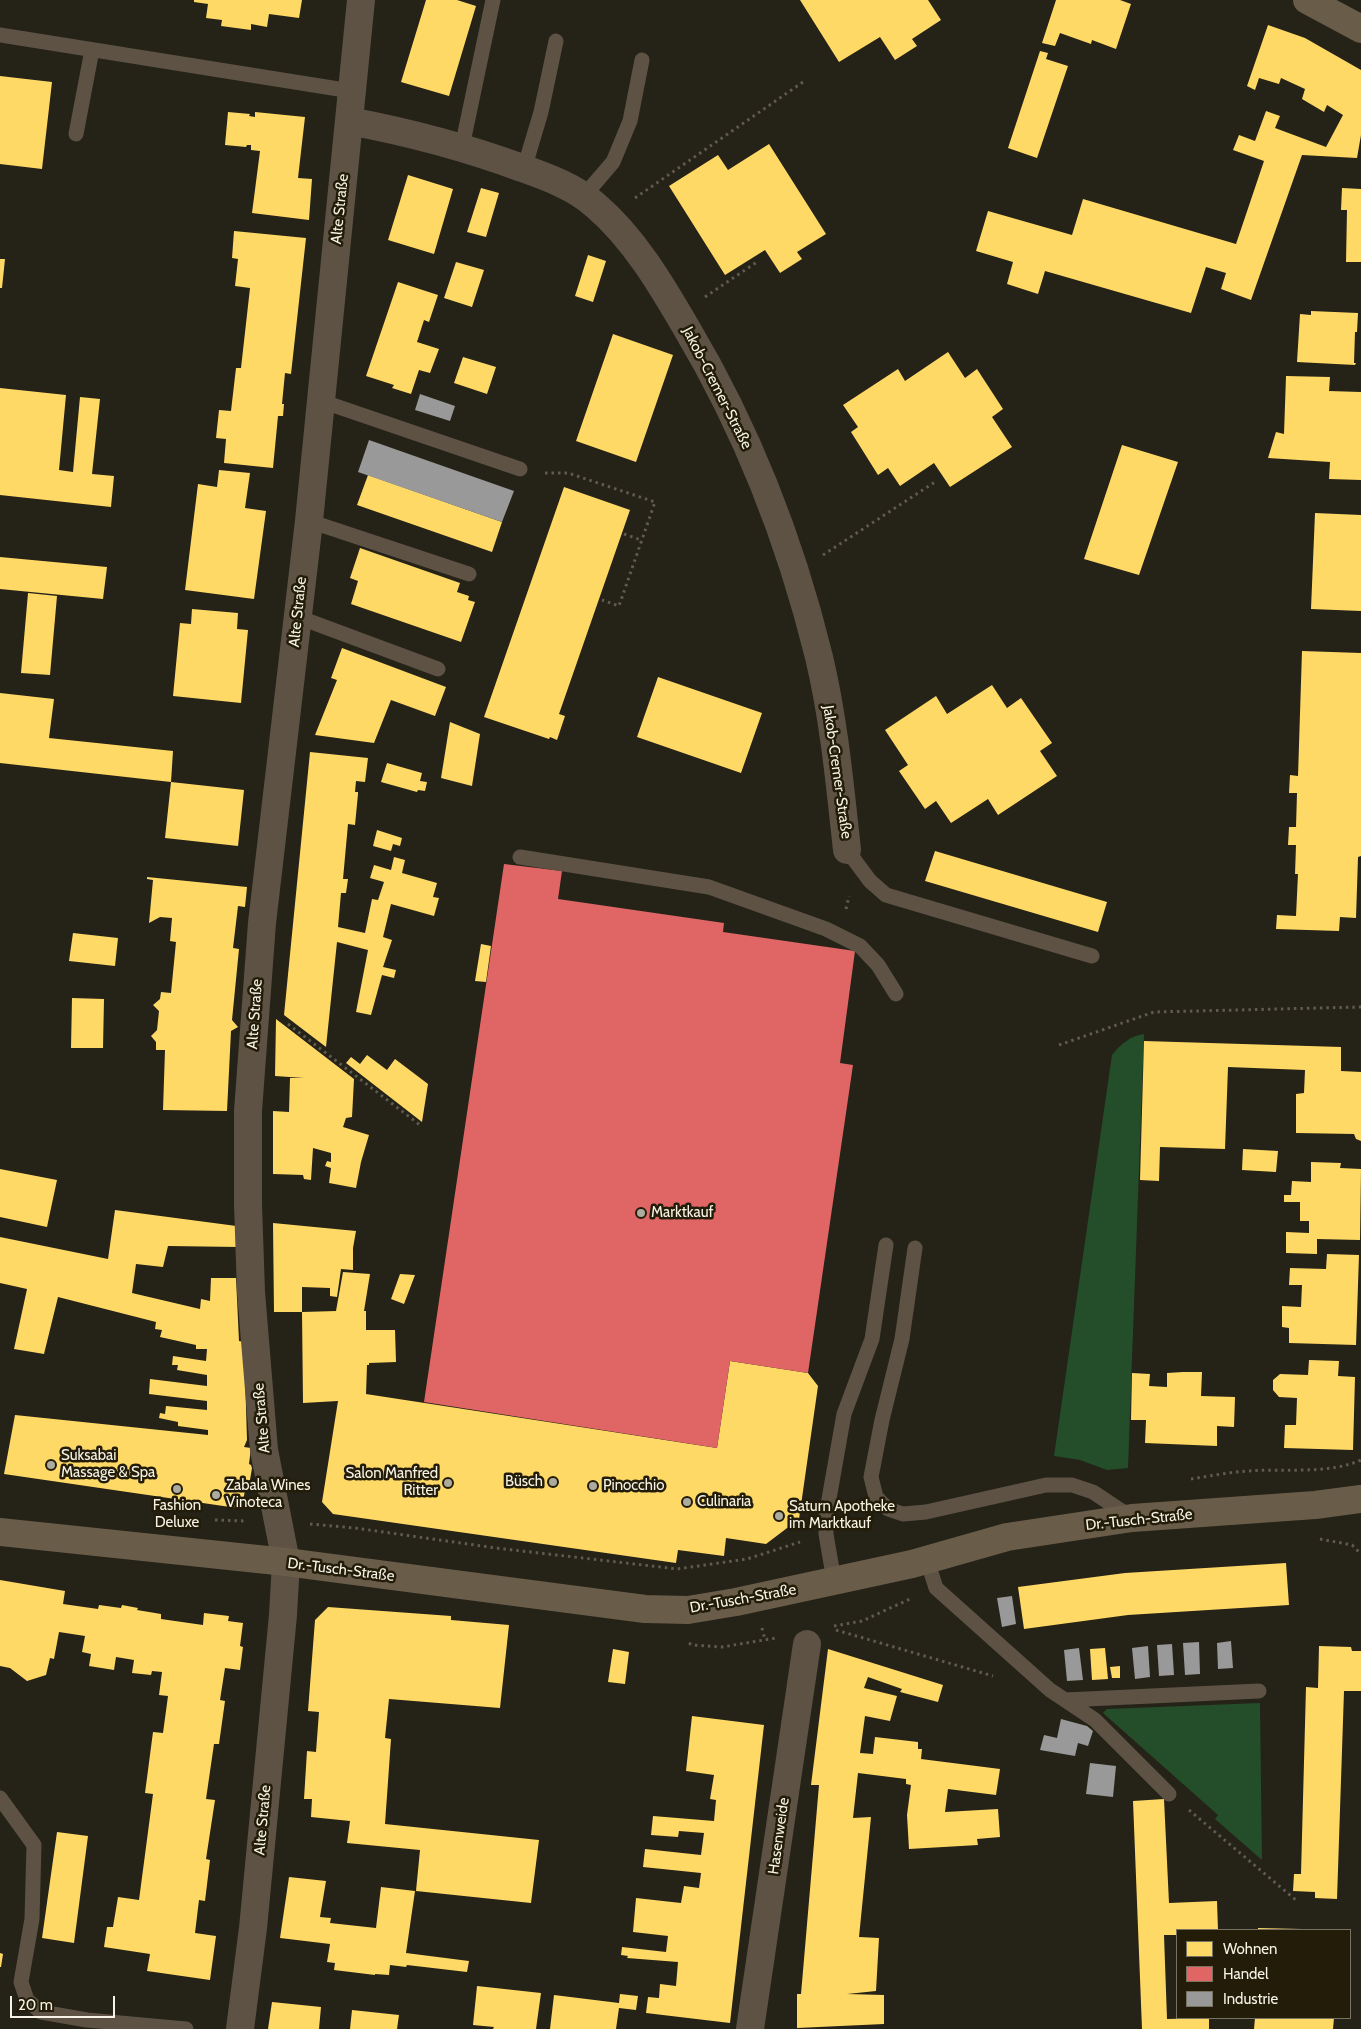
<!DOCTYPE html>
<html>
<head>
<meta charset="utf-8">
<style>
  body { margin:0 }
  #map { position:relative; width:1361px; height:2029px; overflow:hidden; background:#252218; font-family:Cabin,sans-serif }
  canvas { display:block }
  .legend { position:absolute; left:1176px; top:1929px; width:175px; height:90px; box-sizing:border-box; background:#221c08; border:1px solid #777261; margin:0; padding:6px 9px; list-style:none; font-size:15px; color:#f6f3e6 }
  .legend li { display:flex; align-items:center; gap:10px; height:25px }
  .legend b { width:25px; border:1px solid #777261 }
  .scale { position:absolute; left:10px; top:1996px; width:105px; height:22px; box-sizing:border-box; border:2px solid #f6f3e6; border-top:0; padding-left:6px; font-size:15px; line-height:18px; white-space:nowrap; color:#f6f3e6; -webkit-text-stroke:4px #221c08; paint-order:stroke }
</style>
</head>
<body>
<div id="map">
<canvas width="1361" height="2029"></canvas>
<ul class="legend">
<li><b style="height:14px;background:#ffd966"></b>Wohnen</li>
<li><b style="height:14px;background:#e06666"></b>Handel</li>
<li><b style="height:14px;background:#999"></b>Industrie</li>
</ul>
<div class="scale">20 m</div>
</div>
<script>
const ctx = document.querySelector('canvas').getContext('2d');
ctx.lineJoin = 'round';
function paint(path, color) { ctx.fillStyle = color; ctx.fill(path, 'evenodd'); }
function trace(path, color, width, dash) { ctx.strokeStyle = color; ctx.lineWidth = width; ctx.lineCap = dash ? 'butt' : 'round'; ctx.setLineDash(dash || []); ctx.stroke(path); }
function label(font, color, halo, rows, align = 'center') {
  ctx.font = font + ' Cabin,sans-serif'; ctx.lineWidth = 5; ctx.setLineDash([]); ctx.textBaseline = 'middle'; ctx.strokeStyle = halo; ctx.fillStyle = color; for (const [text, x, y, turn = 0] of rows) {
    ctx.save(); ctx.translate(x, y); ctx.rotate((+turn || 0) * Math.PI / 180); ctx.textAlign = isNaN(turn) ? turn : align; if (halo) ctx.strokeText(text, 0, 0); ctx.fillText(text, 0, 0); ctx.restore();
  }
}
paint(new Path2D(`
  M1144,1034L1128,1468L1107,1470L1080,1460L1054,1456L1112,1055C1121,1044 1130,1036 1144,1034Z
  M1260,1703L1262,1860L1215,1819L1218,1815L1103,1713L1107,1709Z`), '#234e29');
paint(new Path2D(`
  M194,0H302L299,18L269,14L267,27L251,24V30L221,26L222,20L206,18L208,4L194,2Z
  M426,0H457L476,6L449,96L401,82Z
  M800,0H928L941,20L912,39L917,46L895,60L880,37L839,62Z
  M1056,0H1120L1131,4L1116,49L1092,40L1091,44L1060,33L1055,46L1042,43Z
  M1268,25L1305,38L1361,70V135L1357,158L1302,155L1251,300L1221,289L1226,273L1206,267L1191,313L1045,271L1038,294L1007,284L1013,262L976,251L988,211L1072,235L1083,199L1236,244L1264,161L1233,150L1239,135L1255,141L1266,111L1280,116L1275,128L1326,147L1343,115L1327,105L1324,112L1302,99L1305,89L1281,78L1279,84L1259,78L1255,90L1247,86Z
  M1040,51L1048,53L1046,59L1068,66L1037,158L1008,148Z
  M0,76L52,82L42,169L0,164Z
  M228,112L250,114L249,116L255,117V112L305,117L298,178L312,179L309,220L252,213L260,151L251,150V145H247L246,147L225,145Z
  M769,144L826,234L797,252L802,259L780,273L765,250L725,275L669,186L718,155L728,170Z
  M408,175L453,189L434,254L388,240Z
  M481,188L499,193L486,237L467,232Z
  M1342,188L1361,189V262H1346L1347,210H1341Z
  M234,231L306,238L291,374L285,373L282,404H284L283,416H278L273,468L224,463L226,439L216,438L219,410L231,411L236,368H241L250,288L235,286L238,259L232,258Z
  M588,255L606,261L593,302L575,296Z
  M0,259H5L2,288H0Z
  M456,262L484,270L472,307L444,298Z
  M398,282L438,295L429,322L424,320L417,342L439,349L430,373L419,370L411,394L392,388L394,385L366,376Z
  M1311,311L1358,313L1357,332H1355L1354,363H1356L1355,365L1297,362L1300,314L1311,315Z
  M613,334L673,355L636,462L576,441Z
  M948,352L965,378L977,369L1003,409L992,417L1012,447L950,487L934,463L900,486L888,468L878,475L851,432L858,427L843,405L898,369L905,381Z
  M463,357L496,367L487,394L454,383Z
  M1286,376L1330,377L1329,391L1361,392V480L1329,479L1330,462L1268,458L1276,432L1284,434Z
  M0,388L66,395L59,470L73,472L80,397L100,399L92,474L114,476L111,507L0,495Z
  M1122,445L1178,462L1139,575L1084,559Z
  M219,470L250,473L245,508L266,511L254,599L185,590L198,484L217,487Z
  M368,475L502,522L492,552L357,505Z
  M564,487L630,510L559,714L565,716L557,740L550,737L549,739L484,717Z
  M1315,513L1361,515V611L1311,609Z
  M360,548L460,583L457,592L469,596L468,600L475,602L461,642L351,604L358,581L350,578Z
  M0,557L107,567L103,599L0,589Z
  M28,593L57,596L50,675L21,673Z
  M192,609L238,613L237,629L248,630L241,703L173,696L180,623L191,624Z
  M342,648L446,687L435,716L391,700L374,743L315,735L337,680L331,678Z
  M1302,651L1361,653V856L1358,857L1356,918L1340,917L1339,931L1276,929L1277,915L1296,916L1298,874H1295L1296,845H1288L1289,827H1296L1297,793H1289L1290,775L1298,776Z
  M658,677L762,713L741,773L637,737Z
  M992,685L1007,708L1021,698L1052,743L1040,751L1057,776L998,815L988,799L951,823L936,801L925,809L899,771L908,765L885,730L936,696L947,714Z
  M0,693L54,699L49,738L173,751L171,782L244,790L238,846L165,838L171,782L0,763Z
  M450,722L480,734L472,786L441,778Z
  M310,752L368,758L365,782L356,781L355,792H358V794L355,825L348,824L343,879H348L346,893H341L338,927L365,933L372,899L378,900L384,882L370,878L374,865L391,870L394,857L405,860L402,873L437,883L433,897L439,898L434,916L391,904L383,937L392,940L383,967L396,970L394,978L382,975L371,1015L356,1012L368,950L337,942L326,1047L284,1015Z
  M387,763L422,773L420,781L427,782L425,791L418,790L417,792L381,782Z
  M377,830L402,838L400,846L393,844L391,851L373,846Z
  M935,851L1107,902L1098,932L925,881Z
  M147,877L247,887L245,907L238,906L233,948L239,949L232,1020L238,1027L231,1031L227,1111L163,1110L165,1050H156V1042L151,1036L157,1030L159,1011L153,1005L160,999L161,992L171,993L176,942L170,941L172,918L160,917L149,923L153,880L147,879Z
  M73,933L118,938L115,966L69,961Z
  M481,944L491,946L486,982L475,981Z
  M72,998L104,999L103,1048H71Z
  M276,1019L354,1079L352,1117L346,1118L343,1127L369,1135L361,1162L356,1188L329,1183L331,1168L325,1166L327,1161L331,1162V1153L313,1148L311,1180L304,1179L303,1175L273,1174V1111L289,1112L290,1078H304L275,1076Z
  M1144,1041L1341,1047V1071L1361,1072V1141L1356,1139L1354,1134L1296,1133V1094L1304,1093L1305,1070L1228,1067L1225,1149L1160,1147L1159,1181L1140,1180Z
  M367,1055L387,1070L395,1059L428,1084L422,1122L346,1063L351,1057L360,1064Z
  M1243,1149L1278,1151L1276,1172L1242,1170Z
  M1311,1162L1341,1163L1340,1168L1361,1169L1360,1240L1317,1239V1254L1286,1253V1232L1309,1233V1221H1300V1202H1284V1195H1291L1292,1181L1311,1182Z
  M0,1169L57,1180L47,1227L0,1217Z
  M115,1210L244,1227L239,1247L168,1246L163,1267L136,1264L132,1293L200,1309L201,1299L210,1301L211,1278H236L239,1341L244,1342L247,1440L244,1447L251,1448L249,1464L251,1465L252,1468L250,1480L246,1482L243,1503L238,1502L237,1508L4,1474L15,1415L208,1435V1430L178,1426V1422L159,1418L160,1413L165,1414L166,1406L207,1410V1401L149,1394L150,1379L207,1386V1375L177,1370L178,1365H172L173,1356L206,1361L207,1349H196V1345L160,1337L162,1330L155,1329L156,1322L58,1297L44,1354L14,1349L27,1289L0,1283V1237L108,1259Z
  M273,1223L356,1231L353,1248V1270L341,1269L337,1297L330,1296V1288L302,1287V1312L336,1311L343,1272L370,1274L364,1311H366V1330H395L396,1362L369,1363V1365H367L366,1394L717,1448L730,1361L808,1373L818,1386L799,1519L766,1544L726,1538L724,1556L678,1550L676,1563L333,1514L322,1502L338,1401L303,1403L302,1312H274Z
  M1327,1254L1359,1255L1356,1345L1289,1343V1328L1282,1327V1306L1301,1307L1302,1285H1289L1290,1268L1326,1269Z
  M400,1274L415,1275L404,1304L391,1299Z
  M1309,1360L1339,1361L1338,1376L1355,1377L1353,1450L1284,1448L1285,1425H1296L1297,1398L1279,1397L1273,1390V1380L1280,1374L1308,1375Z
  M1183,1372H1202L1201,1396L1235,1397L1234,1427L1217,1426V1446L1145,1443L1146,1420H1131L1132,1373L1150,1374L1149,1386L1167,1387V1373Z
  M1286,1563L1289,1605L1128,1615L1024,1629L1018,1587L1125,1573Z
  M0,1580L65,1591L63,1604L98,1609L99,1605L121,1608L122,1605L138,1608L137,1610L161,1614V1619L203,1625L204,1613L229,1616L228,1621L243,1623L240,1646L243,1647L240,1670L225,1668L220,1700L225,1701L219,1744H214L206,1799L215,1800L206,1859L210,1860L205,1901L199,1900L195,1933L216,1936L210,1980L147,1971L150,1954L104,1947L107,1927H113L118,1897L139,1900L153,1794L145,1793L153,1732L163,1733L168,1696L159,1695L162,1672L152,1671L151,1675L132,1673L134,1660L116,1657L114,1670L89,1666L91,1654L82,1652L85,1636L59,1632L54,1659L50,1658L46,1675L27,1681L10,1668L0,1666Z
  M328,1607L451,1616V1620L509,1625L500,1708L389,1699L385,1738L391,1739L385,1824L539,1840L531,1903L416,1891L420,1850L347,1843L350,1821L311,1817L312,1799H304L307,1751L316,1752L319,1712L308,1711L315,1620Z
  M1319,1646L1351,1647L1352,1651H1361V1691H1344L1337,1899L1315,1898V1892L1293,1891L1294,1874H1301L1306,1687L1318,1688Z
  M1105,1648L1108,1679L1092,1680L1090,1649Z
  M613,1649L629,1652L625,1684L608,1682Z
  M828,1649L943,1685L938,1702L900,1692L902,1689L868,1677L864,1688L897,1696L890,1721L865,1716L860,1753L873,1754L875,1737L918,1742V1749H922L921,1759L1000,1769L996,1795L948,1789L945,1812L998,1809L1000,1837L977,1839L978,1845L909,1849L907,1815L911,1785L906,1784V1779L858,1773L853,1818L871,1817L859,1937L879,1938L876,1991L847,1994L884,1995V2024L797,2028V1994H801L819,1785H811Z
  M1120,1666V1678H1112L1110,1667Z
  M692,1716L764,1725L730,2023L646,2013L648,1997L659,1998L660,1984L676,1986L678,1962L627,1958L628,1956L621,1955L622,1947L666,1952L668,1936L633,1932L636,1898L681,1903L684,1886L699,1888L701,1873L643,1867L645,1849L701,1855L704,1833L679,1831L678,1837L651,1835L653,1816L714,1821L716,1800L710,1799L714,1775L686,1771Z
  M1164,1799L1169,1903L1217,1901L1218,1930H1177V1935H1164L1167,2019L1209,2018V2029H1142L1133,1801Z
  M57,1832L88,1836L74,1943L42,1938Z
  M289,1877L326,1881L320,1917L331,1918L330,1923L376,1928L381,1887L415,1891L406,1953L469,1961L467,1972L407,1965L406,1967L390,1965L389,1975L375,1974V1975L334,1970L335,1963L327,1962L330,1944L280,1938Z
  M1258,1928L1302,1929V1930H1258Z
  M0,1953L3,1954L1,1967H0Z
  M477,1986L541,1993L536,2029H493L494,2027L473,2025Z
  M620,1994L638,1996L636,2010L619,2008L616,2029H550L554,1995L619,2003Z
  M272,2002L321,2007L319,2029H268Z
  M352,2010L399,2015L397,2029H350Z
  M1255,2018H1334L1333,2029H1254Z`), '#ffd966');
paint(new Path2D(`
  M504,864L562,871L558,899L724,923L723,932L855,951L840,1063L853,1065L808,1373L730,1361L717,1448L424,1402Z`), '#e06666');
paint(new Path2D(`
  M420,394L455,406L450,421L415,410Z
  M369,440L514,491L502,522L358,472Z
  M1012,1596L1016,1624L1002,1627L997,1598Z
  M1231,1641L1233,1668L1218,1669L1217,1643Z
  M1199,1642L1200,1674L1185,1675L1183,1643Z
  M1172,1644L1174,1675L1159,1676L1157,1645Z
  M1148,1646L1150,1677L1135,1679L1132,1648Z
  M1079,1648L1083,1680L1067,1681L1064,1650Z
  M1061,1719L1087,1726L1093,1731L1088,1746L1078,1743L1075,1756L1040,1750L1044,1735L1057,1738Z
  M1090,1763L1116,1766L1113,1797L1086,1794Z`), '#999');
trace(new Path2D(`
  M635,198L803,82
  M705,297L757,262
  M545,473H568L655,502L619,606L602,600
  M624,534L641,540
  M823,555L935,482
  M846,909L849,896
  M288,1024L420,1125
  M1059,1045L1154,1012L1361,1007
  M1191,1479C1210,1476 1230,1472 1249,1471C1285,1468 1327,1475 1361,1460
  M215,1520L246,1521
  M310,1524L355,1528L496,1548L677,1569L747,1559L800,1542
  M851,1526L864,1521
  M1320,1539L1352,1545L1361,1554
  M834,1626L862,1621L910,1599
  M762,1628L765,1640
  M836,1630L993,1676
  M689,1643L692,1645L722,1647L776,1638
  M1189,1810L1297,1901`), '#615a4e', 3, [2.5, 4]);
trace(new Path2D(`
  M0,35L351,91
  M76,134L92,50
  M462,147L493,0
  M524,169L541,112L556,41
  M583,197L613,162L630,121L642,60
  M321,401L520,469
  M309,521L469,574
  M298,617L438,669
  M847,850L870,881L886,895L1092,956
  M520,857L709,887L826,929L860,946L878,965L896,994
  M915,1248L902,1339L882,1420L871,1477L876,1497L888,1509L903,1514L926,1512L1046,1485H1072L1093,1492L1132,1518
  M927,1560L936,1588L1050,1690L1095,1720L1169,1794
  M834,1581L826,1534V1516L844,1414L872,1339L886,1245
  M1065,1700L1259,1691
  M0,1798L34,1845L32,1919L21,1982L27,2000L41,2012L87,2020L186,2029`), '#5d5244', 15);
trace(new Path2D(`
  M349,121C408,132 465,147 522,168C547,177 575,187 595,205C634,238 662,286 687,329C747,430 791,543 819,657C834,720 840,786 847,850
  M240,2029L253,1928L283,1615L286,1562L264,1450L251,1292L248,1204V1111L262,923L309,521L361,0
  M750,2029L807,1644`), '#5d5244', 28);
trace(new Path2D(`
  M1307,0L1361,29
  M0,1532L286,1562L645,1609L688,1610L736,1602L912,1564L1007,1537L1132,1518L1315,1505L1361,1499`), '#695c49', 28);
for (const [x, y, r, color] of [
  [641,1213,5,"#adaa9e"],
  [51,1465,5,"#adaa9e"],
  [553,1482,5,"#adaa9e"],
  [448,1483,5,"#adaa9e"],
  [593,1486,5,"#adaa9e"],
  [177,1489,5,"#adaa9e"],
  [216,1495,5,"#adaa9e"],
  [687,1502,5,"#adaa9e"],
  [779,1516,5,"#adaa9e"]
]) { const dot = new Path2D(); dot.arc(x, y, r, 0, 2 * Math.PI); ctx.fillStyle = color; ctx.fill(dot); trace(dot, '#221c08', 2); }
label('15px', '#f6f3e6', '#221c08', [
  ["Alte Straße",340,209,-84],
  ["Jakob-Cremer-Straße",717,388,63],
  ["Alte Straße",298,612,-84],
  ["Jakob-Cremer-Straße",837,772,82],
  ["Alte Straße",255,1014,-86],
  ["Alte Straße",262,1418,-95],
  ["Dr.-Tusch-Straße",1139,1520,-6],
  ["Dr.-Tusch-Straße",341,1570,7],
  ["Dr.-Tusch-Straße",743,1599,-10],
  ["Alte Straße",263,1820,-85],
  ["Hasenweide",779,1836,-82]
]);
label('15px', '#f6f3e6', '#221c08', [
  ["Marktkauf",651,1213],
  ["Suksabai",61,1456],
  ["Massage & Spa",61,1473],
  ["Salon Manfred",438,1474,"right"],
  ["Ritter",438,1491,"right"],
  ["Büsch",543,1482,"right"],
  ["Zabala Wines",226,1486],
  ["Vinoteca",226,1503],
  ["Pinocchio",603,1486],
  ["Culinaria",697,1502],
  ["Fashion",177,1506,"center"],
  ["Deluxe",177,1523,"center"],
  ["Saturn Apotheke",789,1507],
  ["im Marktkauf",789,1524]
], 'left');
</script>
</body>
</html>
